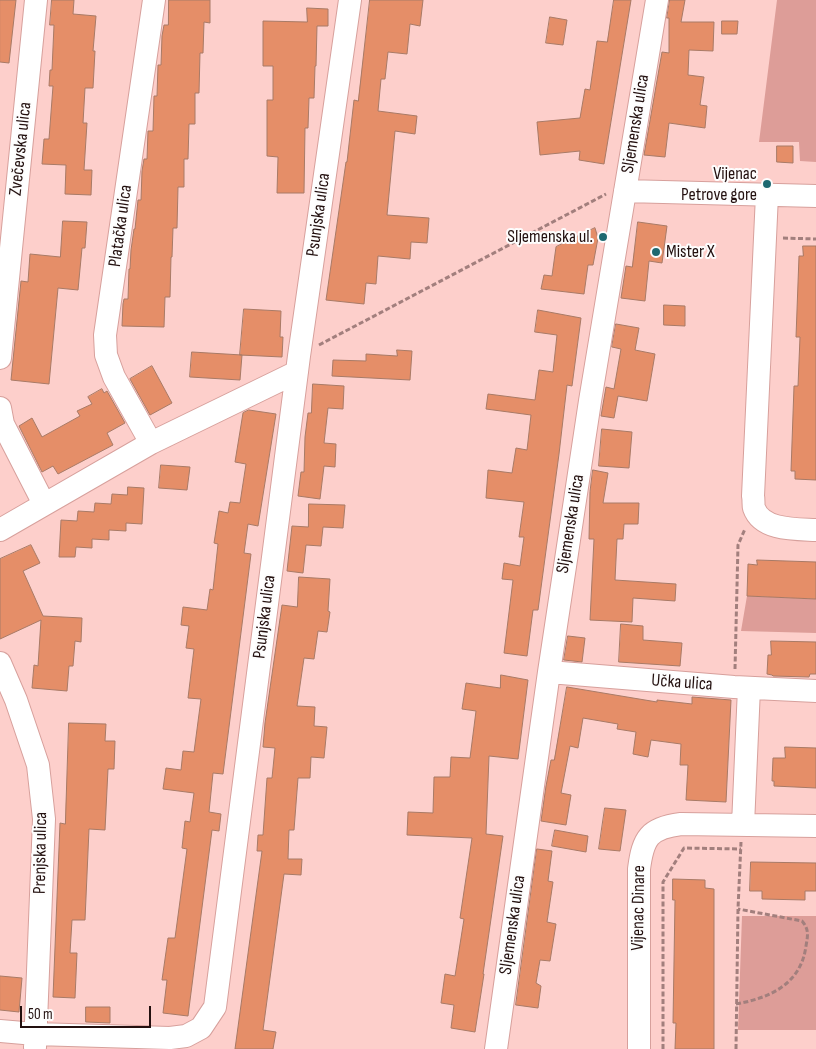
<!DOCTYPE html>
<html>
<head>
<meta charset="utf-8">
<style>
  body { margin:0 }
  #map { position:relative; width:816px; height:1049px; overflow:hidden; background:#fdcfcb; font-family:"Sofia Sans Condensed",sans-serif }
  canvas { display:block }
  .scale { position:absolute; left:20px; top:1006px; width:131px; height:22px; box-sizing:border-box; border:2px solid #23100f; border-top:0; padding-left:6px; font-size:15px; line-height:18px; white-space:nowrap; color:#23100f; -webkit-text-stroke:4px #fdfdfd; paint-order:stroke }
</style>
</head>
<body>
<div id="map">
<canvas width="816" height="1049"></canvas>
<div class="scale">50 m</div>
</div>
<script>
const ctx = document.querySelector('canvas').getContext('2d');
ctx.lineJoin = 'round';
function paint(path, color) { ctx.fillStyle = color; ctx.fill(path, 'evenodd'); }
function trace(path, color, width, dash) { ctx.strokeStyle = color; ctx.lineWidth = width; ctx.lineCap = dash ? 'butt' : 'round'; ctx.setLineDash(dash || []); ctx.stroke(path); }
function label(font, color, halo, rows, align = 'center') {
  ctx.font = font + ' "Sofia Sans Condensed",sans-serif'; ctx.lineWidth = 4; ctx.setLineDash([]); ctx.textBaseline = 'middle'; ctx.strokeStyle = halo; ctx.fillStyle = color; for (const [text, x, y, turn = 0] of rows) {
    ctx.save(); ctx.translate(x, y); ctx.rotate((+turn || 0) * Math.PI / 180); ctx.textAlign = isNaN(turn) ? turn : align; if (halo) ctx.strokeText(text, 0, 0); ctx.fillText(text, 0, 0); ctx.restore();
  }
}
paint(new Path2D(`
  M777,0H816V162L800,161L799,142H759Z
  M747,596L816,599V633L741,631Z
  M742,916H816V1030H738Z`), '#dd9d98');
const building = new Path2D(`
  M0,0H16L9,63L0,62Z
  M52,0H74L73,14L96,16L93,51H95L93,88H85L83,123H87L84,170H92L91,195L65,194L66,165L42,164L44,139H49L53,86H49L50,70H52L54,25H50Z
  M169,0H210V23L204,22L203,53H200L199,93H195V124H189L188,159H184V187H178L177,228H173L172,257H171L170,297H165L164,327L122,326L123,304L124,299H128L129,269H130L131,250L134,229H135L138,200H141L142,171L144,159H147L148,131H153L154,96H157L158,65H161L162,36L164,25H168Z
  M370,0H423L420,26L410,24L407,54L388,52L385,79H381L378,111L417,116L415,134L395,131L387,215L429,218L427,243L411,242L410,259L378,256L376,284L366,283L364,304L326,300L346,162H347L354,100L358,101Z
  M614,0H631L604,164L579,160L580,151L540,155L537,122L580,118L585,89L590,90L597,41L607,42Z
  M670,0H685L681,22H714L713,51L689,50L688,75L704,77L700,105L707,106L705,128L669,123L665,157L644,155L662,52L669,53V18H667Z
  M307,8L328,9V26H317L316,66H315L314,98H309L308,128H305L304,193H277L278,157L267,156V100H273V66H263V21L307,22Z
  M550,17L567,20L563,45L546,43Z
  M722,21H738L737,34H722Z
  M777,146H793V163L777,162Z
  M63,221L87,222L85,248H82L78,290L58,288L49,384L11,380L21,281L28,282L30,254L60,257Z
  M638,222L667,226L662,263L649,261L645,301L621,298L626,266L632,267Z
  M595,228L598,238L593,265H588L584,294L541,289L544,275L552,276L556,247Z
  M803,246H816V480L795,479V471H791L794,386H798L800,337H796L799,256H803Z
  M664,305L685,306V326L664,325Z
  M244,309L281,311L280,337H283L282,357L240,355Z
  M538,310L581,318L572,386L567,385L559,454L538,610H533L527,656L504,653L513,580L502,579L504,563L520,566L524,537H519L524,502L486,498L488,470L512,473L516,448L527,450L531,415L486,409L488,394L535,400L539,370L553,372L557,335L535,332Z
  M616,324L639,328L635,350L655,354L647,401L618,396L614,418L601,416L606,387L614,389L621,349L612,347Z
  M397,350L412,351L410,380L332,376L333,360L366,361V354L397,356Z
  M192,352L242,355L240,380L190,377Z
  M152,366L172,403L150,415L130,379Z
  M313,384L344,386L343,409L328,408L324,443L336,444L335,467L324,466L320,499L298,496L301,472H304L305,437L308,413H311Z
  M102,389L104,393L107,391L125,423L107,433L113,445L58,474L53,466L42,472L19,426L32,418L42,437L80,416L77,411L92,404L88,397Z
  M249,410L276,414L258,526L248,524L244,553L251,554L223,774L213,773L209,812L221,814L219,831L212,830L188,1016L163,1013L167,980H162L168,938H175L187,849L182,848L185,821L190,822L194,793L163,789L166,768L181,770L183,751L194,752L201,699L188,698L194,649L186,648L189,626L181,625L183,607L207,610L210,589L213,590L218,544L214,543L219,511L228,513L230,502L240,503L246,464L235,462L243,413Z
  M602,429L632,432L629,468L599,466Z
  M161,465L190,467L187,490L159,488Z
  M593,470L608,473L603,503H639L638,524H624L623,539H617L615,580L676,584L675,601L633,598L632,622L590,620L594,539H589L590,492Z
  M128,487L144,488L142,524L126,523V531L109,530V540L92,539V548L76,547L75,557H59L61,520L77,521L78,511L94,512L95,503L111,504L112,494L127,495Z
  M309,504L345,505L343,528L323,527L321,546L306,545L303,573L287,571L292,526L308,527Z
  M31,545L40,563L23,571L43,616L82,618L81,642L75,641L73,666H69L67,691L32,688L34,665L38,666L41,620L0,639V559Z
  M757,560L816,562V599L747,596L748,564L757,565Z
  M299,577L330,579L328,611L330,612L327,632L318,631L314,659L304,658L297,706L315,707L314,726L327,727L324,758L311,757L310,778H298L294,830H289L288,859H302L301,875L284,874L263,1030L276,1032L273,1049H235L262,851H257L258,835H263L267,778H272L275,748L263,747L265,723L282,605L297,607Z
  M621,624L643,626V640L682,643L680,666L619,662Z
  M568,636L585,638L582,662L564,660Z
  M771,641L816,642V674H810L809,677L773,676L772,675L767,674L768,655H771Z
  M501,675L528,680L518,759L489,756L486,834L503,836L483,974H484L475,1032L451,1028L454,1005L441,1003L445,974L455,976L464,919L460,918L472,838L407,835L408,812L433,813L434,777H450L451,757L470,758L476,711L462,709L466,683L500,688Z
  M567,687L657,702V700L692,704V697L731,700L726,802L686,800L688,765H680L681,744L651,740L648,757L633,754L636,732L617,729L618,724L583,718L578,748L570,746L561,793L571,795L566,825L541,821L546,786L551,760H554Z
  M69,723L106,724L105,741H115L114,769H108L105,830L89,829L85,920H72L70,953H77L75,998L53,997L60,823L65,824Z
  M785,747L816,748V788L774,786V781H772L773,758H785Z
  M605,808L626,810L620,851L599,849Z
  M555,830L588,836L586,852L552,846Z
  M537,849L552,851L548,881L553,882L547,922L556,924L550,961L540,960L536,983L541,986L538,1008L516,1005Z
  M751,862L816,863V891H805V900L762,899V891H750Z
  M673,879L705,880V888L714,889V1049H675L676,1023H673L675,900H673Z
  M0,976L22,978L19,1012L0,1010Z
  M86,1007H110V1023L86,1022Z`);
paint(building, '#e58e68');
trace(building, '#a87a66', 1);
const minor = new Path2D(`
  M625,191L816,196
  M767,195L753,496C754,500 753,505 754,508C762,531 797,529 816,530
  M0,358L36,0
  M0,408L3,424L44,504
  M151,443L114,377L106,355L105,335L154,0
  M0,530L151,443L297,372
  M0,663L16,700L38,765L44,819L35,1047
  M549,672L734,687L816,691
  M743,825L749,688
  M0,1031L35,1034L170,1038L186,1036L201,1028L215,1007L299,356L350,0
  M496,1049L549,672L590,401L657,0
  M639,1049V869C643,838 649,828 681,824L816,826`);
trace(minor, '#d7a09c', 24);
trace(new Path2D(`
  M783,238L816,239
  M319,345L606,194
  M735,669L738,545L745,529
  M736,1004C770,998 801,984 806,946C808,935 809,929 802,921L738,909
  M663,1049V882L684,848L741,849
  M736,1049L738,909L741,842`), '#a27f7d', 3, [5, 2.5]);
trace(minor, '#fff', 22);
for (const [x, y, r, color] of [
  [767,184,5,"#1e6971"],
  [603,237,5,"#1e6971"],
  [656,252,5,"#1e6971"]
]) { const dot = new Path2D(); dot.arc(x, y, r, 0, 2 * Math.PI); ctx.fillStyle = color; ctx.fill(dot); trace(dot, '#fdfdfd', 2); }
label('18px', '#23100f', '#fdfdfd', [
  ["Sljemenska ulica",636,124,-81],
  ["Zvečevska ulica",21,149,-84],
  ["Psunjska ulica",319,215,-82],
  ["Platačka ulica",121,226,-82],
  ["Sljemenska ulica",571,524,-81],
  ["Psunjska ulica",265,617,-83],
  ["Učka ulica",682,683,4],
  ["Prenjska ulica",41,853,-89],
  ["Vijenac Dinare",639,908,-89],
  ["Sljemenska ulica",513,925,-82]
]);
label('18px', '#23100f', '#fdfdfd', [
  ["Vijenac",757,174],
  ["Petrove gore",757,195],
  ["Sljemenska ul.",593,237],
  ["Mister X",666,252,"left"]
], 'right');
</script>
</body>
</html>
